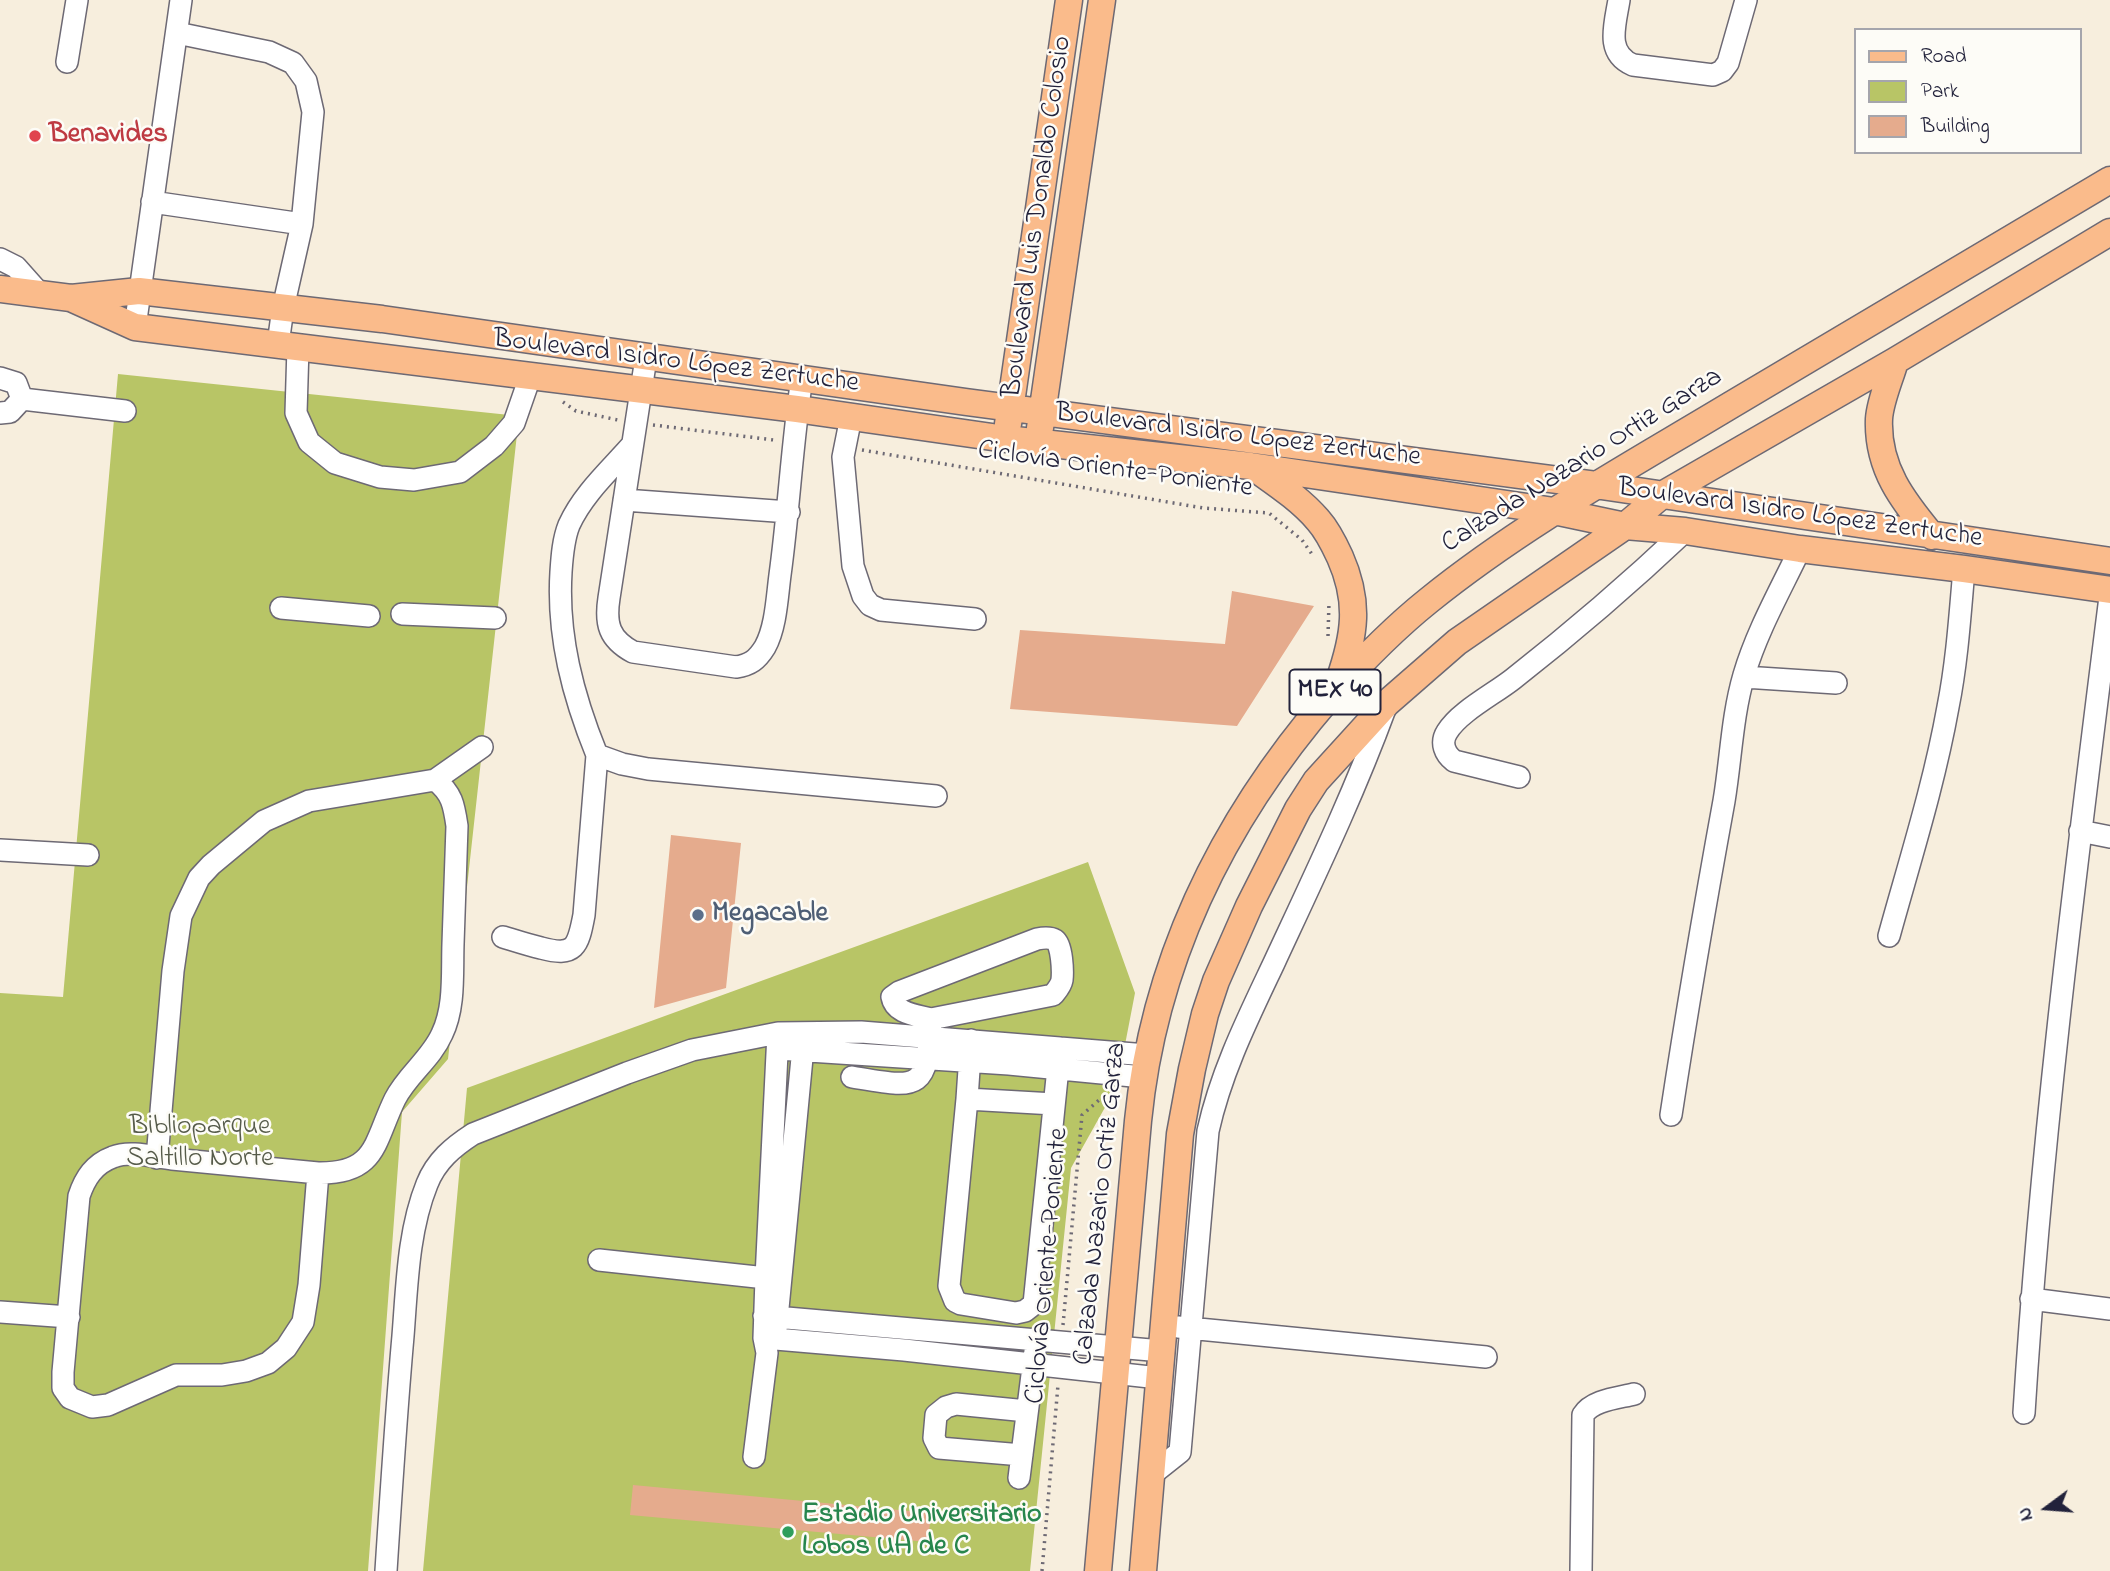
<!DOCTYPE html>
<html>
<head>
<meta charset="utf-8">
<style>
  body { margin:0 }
  #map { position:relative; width:2110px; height:1571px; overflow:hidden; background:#f7eedd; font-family:"Indie Flower",sans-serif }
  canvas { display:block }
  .legend { position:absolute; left:1854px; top:28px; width:228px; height:126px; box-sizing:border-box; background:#fdfcf7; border:2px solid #a5a5ac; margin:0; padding:9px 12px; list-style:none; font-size:21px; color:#22223b }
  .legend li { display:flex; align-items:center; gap:14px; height:35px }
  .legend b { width:35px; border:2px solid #a5a5ac }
  .north { position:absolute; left:2012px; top:1473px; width:70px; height:70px; -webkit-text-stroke:5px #fdfcf7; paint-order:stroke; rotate:254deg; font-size:19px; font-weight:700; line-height:28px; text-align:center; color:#22223b }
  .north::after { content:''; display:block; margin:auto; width:24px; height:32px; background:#22223b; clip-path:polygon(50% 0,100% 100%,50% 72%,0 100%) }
</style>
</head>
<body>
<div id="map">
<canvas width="2110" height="1571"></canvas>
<ul class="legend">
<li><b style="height:9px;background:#fabb8b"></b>Road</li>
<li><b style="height:19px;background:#b8c566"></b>Park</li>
<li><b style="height:19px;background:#e5ab8d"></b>Building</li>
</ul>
<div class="north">N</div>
</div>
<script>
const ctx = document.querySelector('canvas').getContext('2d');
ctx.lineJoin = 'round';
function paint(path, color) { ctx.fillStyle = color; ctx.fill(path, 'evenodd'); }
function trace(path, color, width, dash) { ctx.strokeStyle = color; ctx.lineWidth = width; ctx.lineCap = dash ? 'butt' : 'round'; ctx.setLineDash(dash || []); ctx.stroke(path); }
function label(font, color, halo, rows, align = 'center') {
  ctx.font = font + ' "Indie Flower",sans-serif'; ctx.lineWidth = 5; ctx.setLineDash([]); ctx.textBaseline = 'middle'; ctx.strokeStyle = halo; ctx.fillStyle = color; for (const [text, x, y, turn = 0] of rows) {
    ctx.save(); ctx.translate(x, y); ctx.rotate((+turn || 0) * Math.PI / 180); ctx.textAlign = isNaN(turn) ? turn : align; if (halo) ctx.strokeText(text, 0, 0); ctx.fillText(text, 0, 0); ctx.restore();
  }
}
paint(new Path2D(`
  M118,374L519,416L448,1059L402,1112L368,1571H0V993L63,997Z
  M1088,862L1135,993L1117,1086L1071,1168L1030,1571H423L467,1088Z`), '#b8c566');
paint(new Path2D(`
  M1232,591L1314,606L1237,726L1010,709L1020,630L1225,644Z
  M671,835L741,843L726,988L654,1008Z
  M633,1485L931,1513L928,1542L630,1515Z`), '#e5ab8d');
const minor = new Path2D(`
  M1619,0C1615,25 1605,53 1633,65L1713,75L1722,71L1728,63L1746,0
  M177,33L269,52L293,63L306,81L313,112L302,224L283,308L278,344
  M67,62L77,0
  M152,202L302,224
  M0,259L16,267L40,294
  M135,327L181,0
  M298,347L296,413L309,442L335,463L380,477L414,480L460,472L494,446L514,423L530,377
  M646,358L609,598C605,624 609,639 633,652L736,667C750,665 757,660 765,647C776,627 777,598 780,575C789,509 792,443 802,378
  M0,378L16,383L22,399
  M22,399L125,411
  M0,413L10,412L22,399
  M851,417L843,457L853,566L863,596L870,605L881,610L975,619
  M632,445C610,470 583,494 569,525C563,540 562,557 561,572C557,636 573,696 597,755L622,764L648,769L936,796
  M624,500L789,512
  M281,608L369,616
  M402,614L495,618
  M1744,677L1836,683
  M1519,777L1454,761C1445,754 1440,743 1447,732C1459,712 1494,694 1513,679C1573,632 1630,583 1685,531
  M435,780L482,747
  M2080,831L2110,837
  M0,850L88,855
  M1889,936C1910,860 1934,785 1948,707C1957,662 1960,615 1964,569
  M503,937C516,941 528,945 541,948C575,957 578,947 584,915L597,755
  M971,1040L967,1099L949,1286L955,1301L961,1304L1016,1313L1025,1311L1034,1304L1060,1048
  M778,1049L1009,1064L1143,1077
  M852,1077C919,1088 927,1093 931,1019L1053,995C1057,990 1061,986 1062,980C1063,971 1062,945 1055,940C1050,937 1042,938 1037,939L899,992L892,997C895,1014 917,1015 931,1019
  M967,1099L1054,1104
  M1671,1115C1687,1010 1705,905 1724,801C1731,759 1732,716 1744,675C1757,631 1780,591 1800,549
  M157,1158L173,971L181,916L199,878L211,865L264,821L309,801L435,780C452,793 454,805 457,826C456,865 454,905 453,944C452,974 455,1007 442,1034C431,1059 407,1075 395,1099C374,1142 377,1174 318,1173C270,1168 221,1164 172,1159C154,1157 130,1150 113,1157C94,1164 85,1178 79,1196L63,1372V1388L70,1398L92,1407L108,1405L176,1375H222L246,1371L268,1363L286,1348L303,1322L309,1285L318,1173
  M599,1260L766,1278
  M2031,1299L2110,1309
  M0,1312L69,1317
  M764,1316L1162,1351
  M1178,1327L1486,1357
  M776,1329L804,1037
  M764,1338L904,1350L1159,1378
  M2024,1413C2041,1140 2076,868 2110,597
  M1022,1455L939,1448L934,1438L936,1415L946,1407L956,1404L1027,1411
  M754,1457L767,1353L764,1338L766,1278L778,1033
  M1151,1475L1180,1452L1208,1131C1221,1072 1248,1018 1274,963C1313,879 1353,796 1385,709
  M1019,1478L1035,1351
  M386,1571C391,1493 396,1415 403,1336C407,1286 408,1231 427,1184C436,1161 453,1147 473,1134L627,1073L692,1050L778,1033L861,1032L1147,1055
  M1581,1571L1583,1415C1592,1400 1618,1398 1634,1394`);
const major = new Path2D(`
  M0,289L71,298L139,291L382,319L966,402L1596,485L2110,561
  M73,299L135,327L797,409L1006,439L1251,466L1554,511L1625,526L1685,531L1800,549L1964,569L2110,590
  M1895,361C1890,379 1880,401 1879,419C1877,468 1903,501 1932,536
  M1008,424L1069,0
  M1040,428L1102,0
  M1256,469C1277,484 1301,500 1318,520C1327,530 1334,544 1340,557C1360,602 1355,635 1339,681
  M1098,1571L1138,1121C1154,958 1225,817 1331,695C1361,662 1393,629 1428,601C1522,525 1628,467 1731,405C1858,330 1984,255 2110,180
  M1143,1571L1180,1134L1192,1069L1205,1014L1216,981L1249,906L1298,809L1316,781L1387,703L1457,642L1625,526L1662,495L1895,361L2110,232`);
trace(minor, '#6d6974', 24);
trace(major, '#6d6974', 29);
trace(new Path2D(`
  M563,402L576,411L618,420
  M653,425L774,440
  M862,450L1203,508L1269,513L1302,540L1314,557
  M1328,636L1329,602
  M1063,1325L1082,1115L1107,1093
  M1042,1571L1058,1385`), '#6d6974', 3.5, [2, 5]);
trace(minor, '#fff', 21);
trace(major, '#fabb8b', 26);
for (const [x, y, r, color] of [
  [35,136,7,"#e0444e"],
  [698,915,7,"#5c6f8a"],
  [788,1532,7,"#2e9e5b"]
]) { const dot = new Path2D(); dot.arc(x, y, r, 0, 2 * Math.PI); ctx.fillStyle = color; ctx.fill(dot); trace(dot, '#fdfcf7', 2.5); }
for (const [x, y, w] of [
  [1335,692,91]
]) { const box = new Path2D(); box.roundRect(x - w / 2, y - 22.5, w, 45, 5); ctx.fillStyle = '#fdfcf7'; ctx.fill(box); trace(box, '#22223b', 2); }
label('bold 26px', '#22223b', null, [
  ["MEX 40",1335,692]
]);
label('bold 28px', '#be3a42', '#fdfcf7', [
  ["Benavides",49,136]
], 'left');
label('28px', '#22223b', '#fdfcf7', [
  ["Boulevard Luis Donaldo Colosio",1039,217,-82],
  ["Boulevard Isidro López Zertuche",676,363,7],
  ["Boulevard Isidro López Zertuche",1238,437,7],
  ["Calzada Nazario Ortiz Garza",1583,462,-32],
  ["Ciclovía Oriente-Poniente",1115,471,8],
  ["Boulevard Isidro López Zertuche",1800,515,8],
  ["Calzada Nazario Ortiz Garza",1102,1204,-84],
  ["Ciclovía Oriente-Poniente",1049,1266,-85]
]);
label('bold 28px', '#4e5e75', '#fdfcf7', [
  ["Megacable",712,915]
], 'left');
label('28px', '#565b4a', '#fdfcf7', [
  ["Biblioparque",200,1128],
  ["Saltillo Norte",200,1160]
]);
label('bold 28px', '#27864d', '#fdfcf7', [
  ["Estadio Universitario",802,1516],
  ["Lobos UA de C",802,1548]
], 'left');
</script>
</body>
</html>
